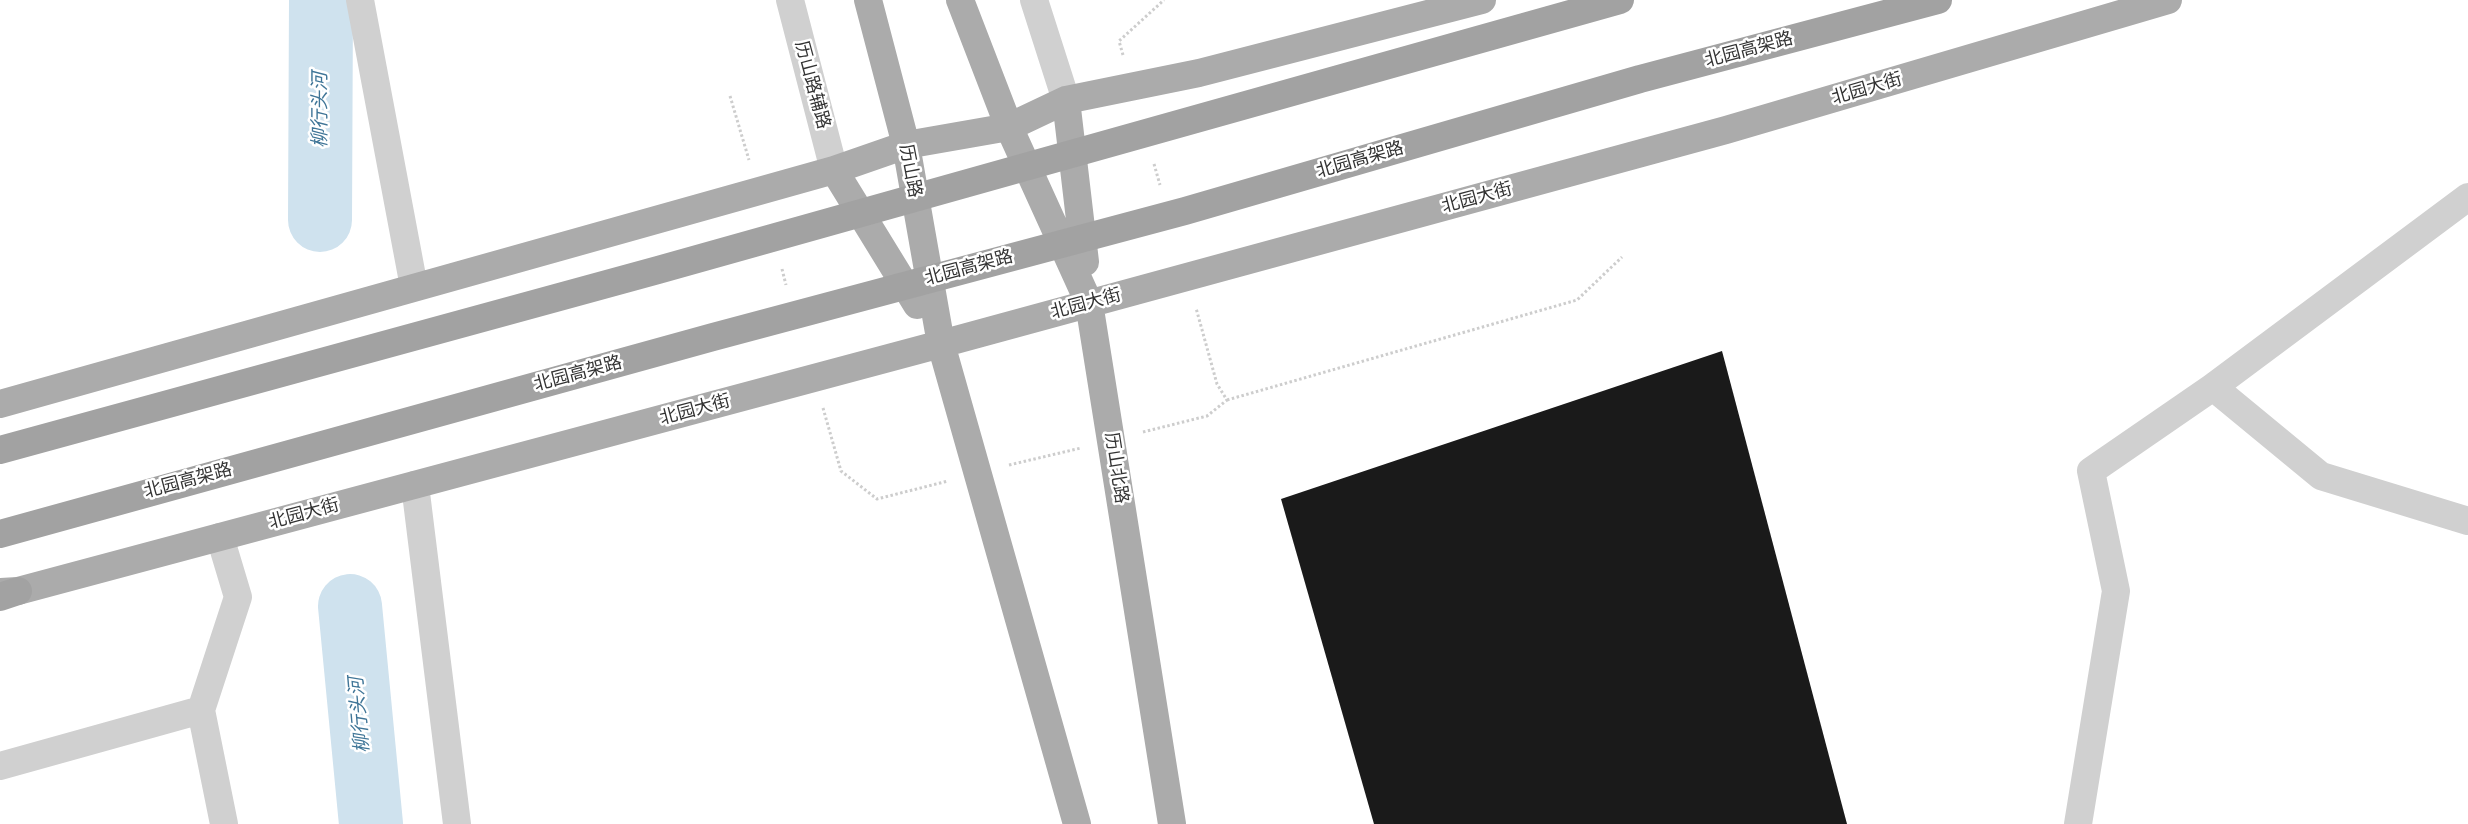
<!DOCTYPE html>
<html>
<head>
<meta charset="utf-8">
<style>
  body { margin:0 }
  canvas { display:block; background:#fff }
</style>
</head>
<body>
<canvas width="2468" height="824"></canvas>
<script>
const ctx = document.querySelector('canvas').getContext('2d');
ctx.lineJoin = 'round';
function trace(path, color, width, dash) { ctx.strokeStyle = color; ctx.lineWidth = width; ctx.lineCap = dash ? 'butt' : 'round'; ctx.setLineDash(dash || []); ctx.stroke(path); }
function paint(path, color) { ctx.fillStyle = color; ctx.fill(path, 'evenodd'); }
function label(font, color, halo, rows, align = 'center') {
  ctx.font = font + ' "Fira Sans","Noto Sans SC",sans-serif'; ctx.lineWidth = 5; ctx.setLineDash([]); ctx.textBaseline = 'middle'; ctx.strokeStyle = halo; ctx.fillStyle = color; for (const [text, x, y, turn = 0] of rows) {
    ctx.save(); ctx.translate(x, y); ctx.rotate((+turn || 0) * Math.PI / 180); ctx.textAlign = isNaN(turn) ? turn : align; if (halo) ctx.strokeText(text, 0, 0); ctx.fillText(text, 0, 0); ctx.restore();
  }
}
trace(new Path2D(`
  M320,220L321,0
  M350,606L371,824`), '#cfe2ee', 64);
paint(new Path2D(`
  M1722,351L1847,824H1374L1281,499Z`), '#1a1a1a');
trace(new Path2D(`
  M1123,55L1119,41L1164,0
  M730,96L749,160
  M1154,164L1160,185
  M782,269L786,285
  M1227,400L1577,300L1622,257
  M823,408L841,471L877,499L948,481
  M1143,432L1207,416L1227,400L1217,384L1196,308
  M1009,465L1081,448`), '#cdcdcd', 3, [2.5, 2.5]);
trace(new Path2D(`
  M360,0L414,287
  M2468,197L2213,387L2321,476L2468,521
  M415,485L457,824
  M220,537L238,597L201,710L224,824
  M0,766L201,710
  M2078,824L2116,591L2091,471L2213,387`), '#d0d0d0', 28);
trace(new Path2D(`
  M790,0L834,170
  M1034,0L1066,100`), '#d0d0d0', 28);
trace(new Path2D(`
  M868,0L906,145L941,344L1077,824
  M960,0L1009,127L1089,303L1172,824
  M1066,100L1085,262
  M834,170L917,305
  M0,404L834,170L906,145L1009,127L1066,100L1199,73L1482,0
  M0,592L18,591L941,344L1726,130L2168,0`), '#ababab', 28);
trace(new Path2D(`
  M0,450L658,270L1620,0
  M0,534L713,337L1185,211L1640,79L1938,0
  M0,597L18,591`), '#a2a2a2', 28);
label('18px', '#333', '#fff', [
  ["北园高架路",1749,50,-15],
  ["历山路辅路",812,85,75],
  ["北园大街",1867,89,-16],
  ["北园高架路",1360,160,-16],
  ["历山路",910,171,79],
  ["北园大街",1477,198,-15],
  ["北园高架路",969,268,-15],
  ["北园大街",1086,304,-15],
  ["北园高架路",578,374,-15],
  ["北园大街",695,410,-15],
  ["历山北路",1116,468,81],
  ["北园高架路",188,481,-15],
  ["北园大街",304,514,-15]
]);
label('italic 19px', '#3f7597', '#fff', [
  ["柳行头河",321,110,-90],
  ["柳行头河",360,715,-95]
]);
</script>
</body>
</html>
